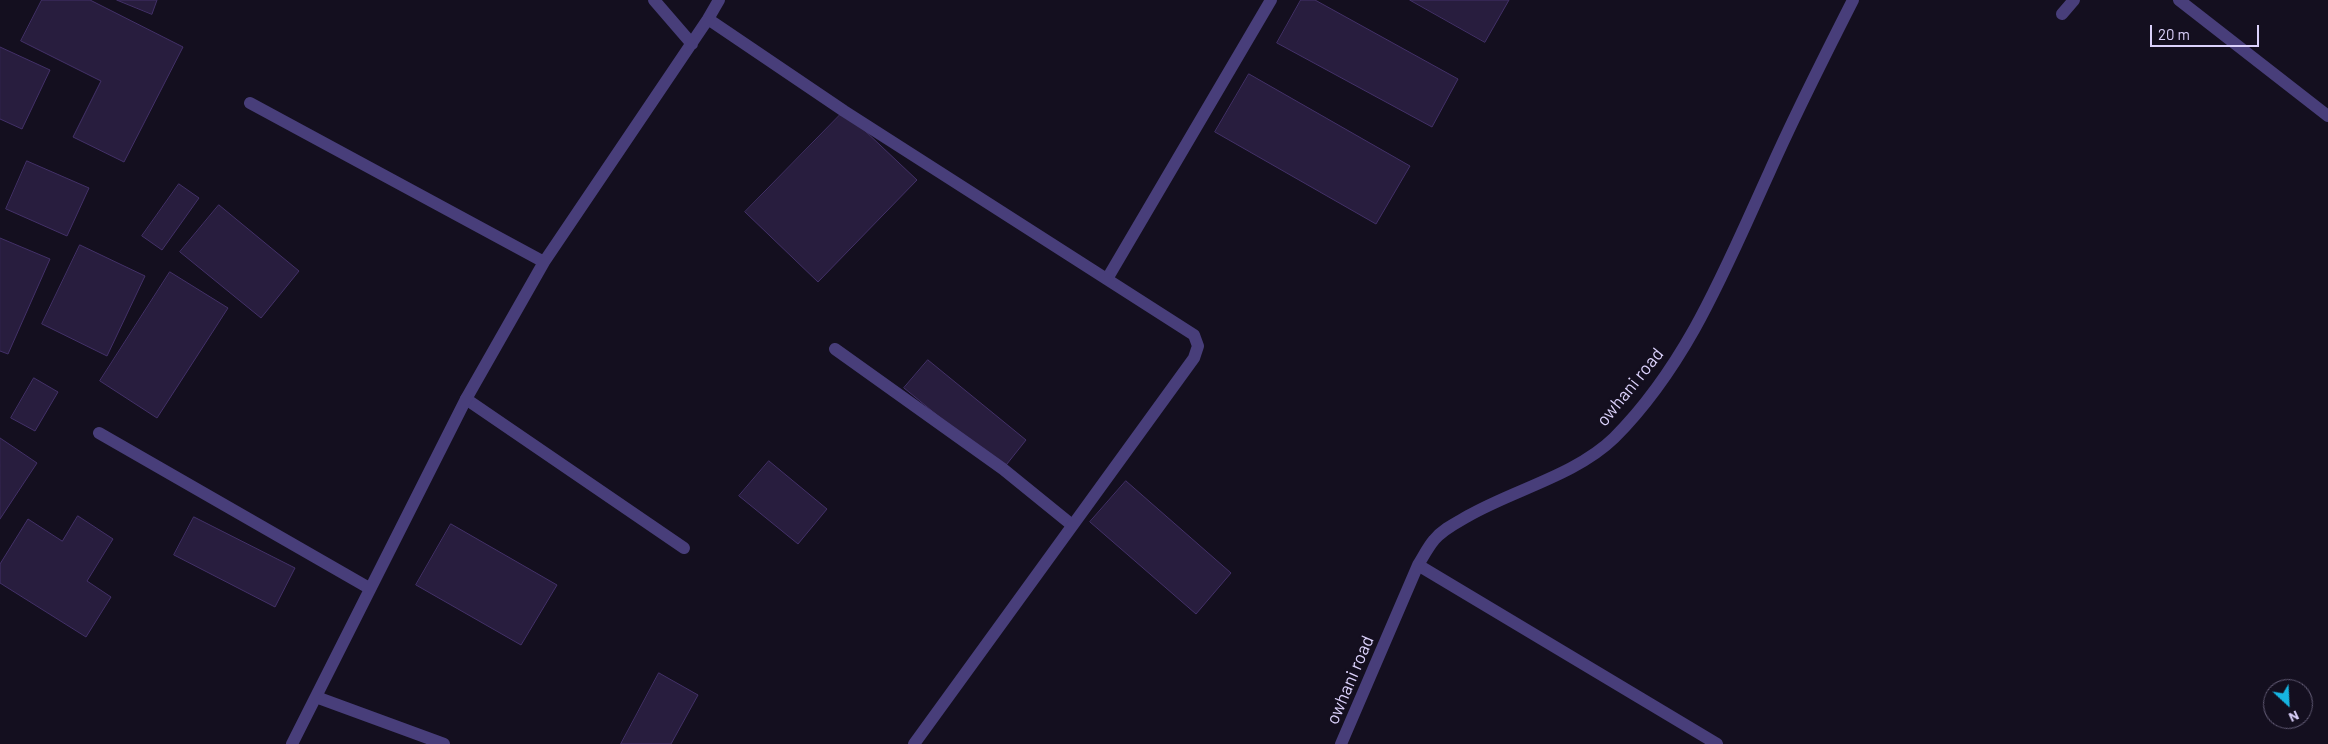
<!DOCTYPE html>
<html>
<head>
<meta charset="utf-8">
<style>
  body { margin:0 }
  #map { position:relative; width:2328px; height:744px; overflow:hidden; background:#140f1f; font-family:Barlow,sans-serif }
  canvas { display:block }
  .north { position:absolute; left:2263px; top:679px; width:50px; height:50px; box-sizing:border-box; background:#140f1f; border:1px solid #645d77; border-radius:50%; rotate:155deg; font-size:14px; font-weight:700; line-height:20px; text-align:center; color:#dbd1fb }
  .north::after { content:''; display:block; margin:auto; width:18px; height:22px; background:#16b5e2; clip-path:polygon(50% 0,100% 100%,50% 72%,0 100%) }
  .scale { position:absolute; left:2150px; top:25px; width:109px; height:22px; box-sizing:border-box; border:2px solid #dbd1fb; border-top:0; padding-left:6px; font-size:15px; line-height:18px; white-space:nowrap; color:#dbd1fb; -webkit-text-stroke:4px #140f1f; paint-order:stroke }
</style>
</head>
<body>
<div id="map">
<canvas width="2328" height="744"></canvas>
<div class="north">N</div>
<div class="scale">20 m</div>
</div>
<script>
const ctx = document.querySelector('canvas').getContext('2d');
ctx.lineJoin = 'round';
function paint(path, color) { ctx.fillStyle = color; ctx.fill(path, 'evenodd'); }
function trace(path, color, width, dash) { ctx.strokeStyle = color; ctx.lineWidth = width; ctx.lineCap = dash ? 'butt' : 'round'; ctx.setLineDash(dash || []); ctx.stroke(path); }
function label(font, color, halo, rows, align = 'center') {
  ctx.font = font + ' Barlow,sans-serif'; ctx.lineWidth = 5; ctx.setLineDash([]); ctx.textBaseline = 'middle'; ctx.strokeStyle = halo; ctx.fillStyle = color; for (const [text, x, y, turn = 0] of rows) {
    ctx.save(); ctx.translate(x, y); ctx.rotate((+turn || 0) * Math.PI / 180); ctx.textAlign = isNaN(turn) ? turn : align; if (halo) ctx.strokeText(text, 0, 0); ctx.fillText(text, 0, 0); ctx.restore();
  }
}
const building = new Path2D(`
  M42,0H90L183,47L124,162L73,137L101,81L21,41Z
  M117,0H157L152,14Z
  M1301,0H1315L1458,79L1432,127L1277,43Z
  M1410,0H1509L1485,42Z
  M0,47L50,70L22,129L0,119Z
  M1249,74L1410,166L1376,224L1215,132Z
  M844,111L917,180L818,282L745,212Z
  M27,161L89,188L67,236L6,209Z
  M179,184L199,198L162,250L142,236Z
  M219,205L299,271L261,318L180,252Z
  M0,238L50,259L8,354L0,351Z
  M80,245L145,276L107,356L42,324Z
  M170,272L228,308L157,418L100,381Z
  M928,360L1026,440L1003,469L904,388Z
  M34,378L58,392L35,431L11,418Z
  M0,438L37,463L0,519Z
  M769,461L827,509L798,544L739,496Z
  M1126,481L1231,573L1196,614L1090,522Z
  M78,516L113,539L87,581L111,597L86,637L0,583V564L28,519L62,541Z
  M194,517L295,568L275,607L174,555Z
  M451,524L557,585L521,645L416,585Z
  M659,673L698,695L671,744H621Z`);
paint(building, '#281d3e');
trace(building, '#433168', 1);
trace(new Path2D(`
  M835,349L1003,469L1072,525
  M466,399L684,548`), '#483e7a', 12);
trace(new Path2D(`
  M654,0L692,44
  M2179,0L2328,116
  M2062,14L2074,0
  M708,19L844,111L1194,335L1198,346L1194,358L914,744
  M250,103L544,262
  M1107,279L1271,0
  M99,433L369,588
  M1418,565L1717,744
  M316,697L444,744
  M292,744L466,399L544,262L708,19L719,0
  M1341,744L1418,565C1423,557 1428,547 1434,540C1443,529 1456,523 1468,516C1513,490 1576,475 1614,438C1688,364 1726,267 1769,173C1795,114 1824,57 1853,0`), '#483e7a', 12);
label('18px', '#dbd1fb', '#140f1f', [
  ["owhani road",1630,387,-51],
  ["owhani road",1350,680,-67]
]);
</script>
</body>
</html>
